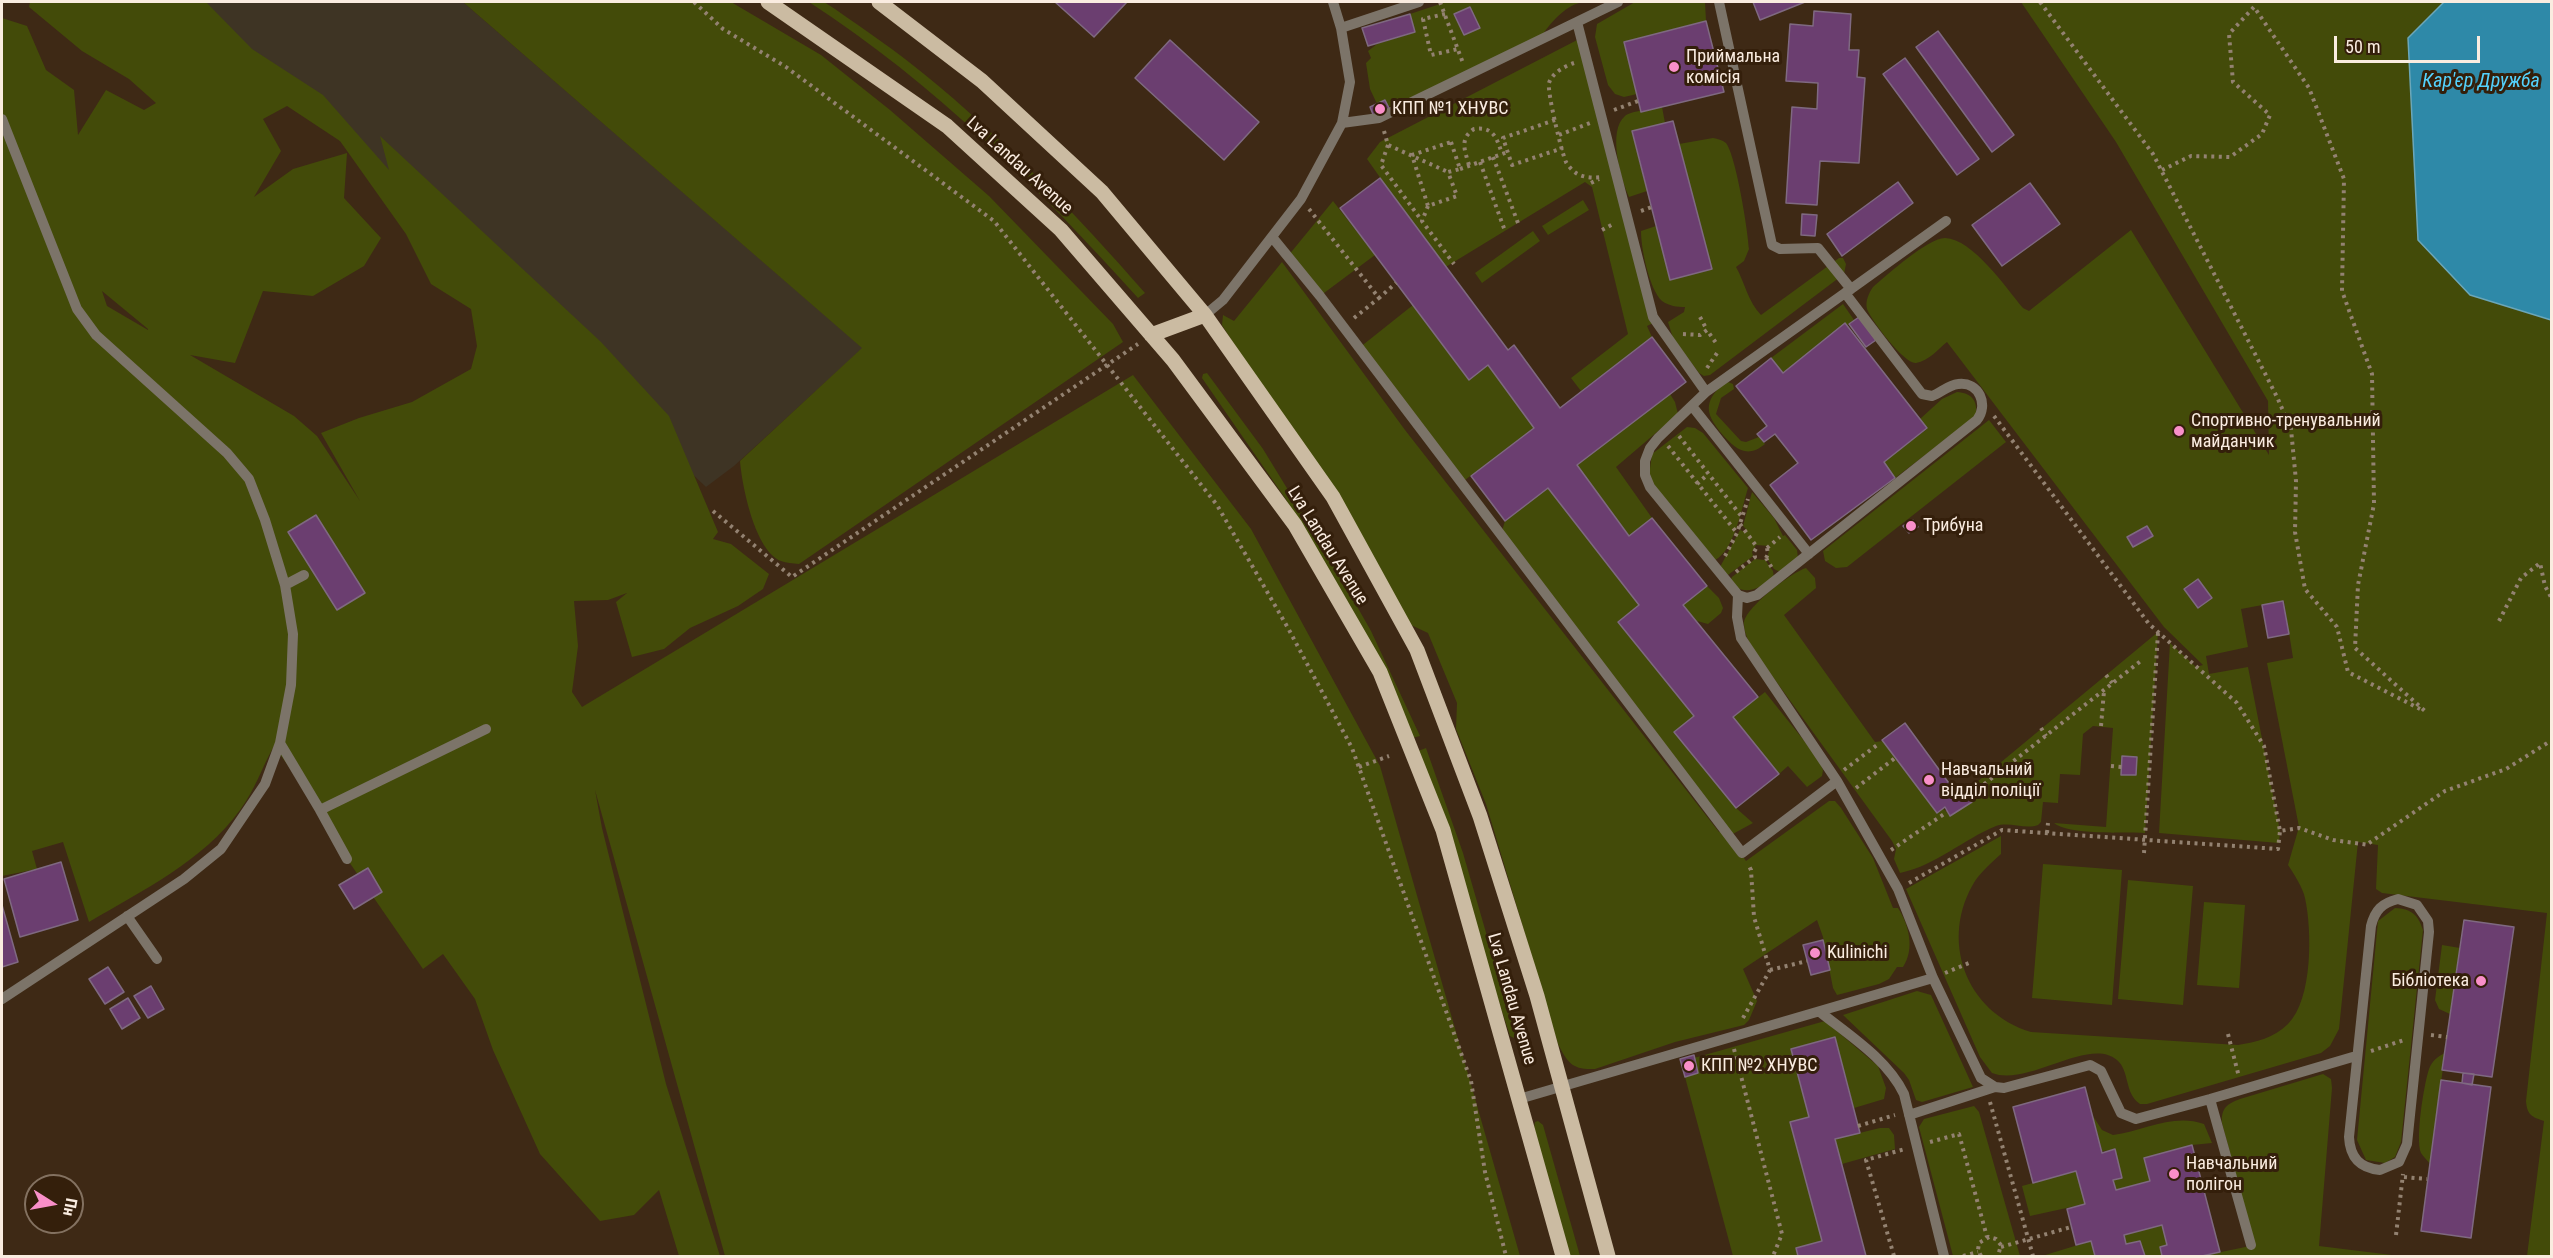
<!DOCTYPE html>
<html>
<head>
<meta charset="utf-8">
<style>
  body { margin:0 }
  #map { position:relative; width:2553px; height:1258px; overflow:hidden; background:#3e2915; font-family:"Roboto Condensed",sans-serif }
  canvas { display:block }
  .frame { position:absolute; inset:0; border:3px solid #faece0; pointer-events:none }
  .north { position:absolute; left:24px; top:1174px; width:60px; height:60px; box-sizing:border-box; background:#341f0b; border:2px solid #837160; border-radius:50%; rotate:101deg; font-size:16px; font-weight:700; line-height:24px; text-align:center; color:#faece0 }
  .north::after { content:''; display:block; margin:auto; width:21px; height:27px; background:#f98fc9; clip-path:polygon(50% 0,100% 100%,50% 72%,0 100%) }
  .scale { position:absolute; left:2334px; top:36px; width:146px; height:27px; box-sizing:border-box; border:3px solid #faece0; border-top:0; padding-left:8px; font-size:18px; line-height:21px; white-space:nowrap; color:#faece0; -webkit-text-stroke:4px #341f0b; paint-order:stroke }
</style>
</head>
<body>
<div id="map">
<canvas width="2553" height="1258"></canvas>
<div class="frame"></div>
<div class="north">Пн</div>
<div class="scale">50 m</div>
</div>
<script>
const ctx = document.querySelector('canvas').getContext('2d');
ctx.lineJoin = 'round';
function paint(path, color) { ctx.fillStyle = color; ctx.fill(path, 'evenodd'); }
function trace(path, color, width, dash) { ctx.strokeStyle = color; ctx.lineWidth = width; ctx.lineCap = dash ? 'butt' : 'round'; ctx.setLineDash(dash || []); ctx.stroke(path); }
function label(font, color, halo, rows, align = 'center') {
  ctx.font = font + ' "Roboto Condensed",sans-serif'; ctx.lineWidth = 6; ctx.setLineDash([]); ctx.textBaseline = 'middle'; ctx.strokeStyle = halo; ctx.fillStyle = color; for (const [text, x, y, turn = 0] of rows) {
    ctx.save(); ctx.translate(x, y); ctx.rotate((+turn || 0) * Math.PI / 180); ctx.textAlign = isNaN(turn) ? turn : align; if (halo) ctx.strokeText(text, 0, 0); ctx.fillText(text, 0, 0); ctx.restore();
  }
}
paint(new Path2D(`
  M193,2H463L863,348L734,466L706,487Z`), '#3e3424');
paint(new Path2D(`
  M30,2H206L252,49L323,95L389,170L380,136L601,342L669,416L718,532L713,539L731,544L769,574L763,589L738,606L690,628L664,649L632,657L616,602L627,593L608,600L574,601L578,646L572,692L582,707L1133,375L1251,529L1380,766L1520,1256H725L595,790L602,828L666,1084L720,1256H679L659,1190L634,1215L600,1221L540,1154L493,1050L475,999L443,954L423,969L347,859L320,810L274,746C262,767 255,790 240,810C202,862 143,890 89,922L63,842L32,851L37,869L2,876V18L27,26L46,70L74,90L78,135L106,90L144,110L156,103L129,79L82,51L29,7ZM287,106L340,141L406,234L431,284L471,309L477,346L471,369L412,402L359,418L321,433L360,501L317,436L294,416L190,355L235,363L263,291L313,296L364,266L381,238L344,198L347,153L293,169L254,197L281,151L263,119ZM102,291L148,329V330L107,306Z
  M463,2H731L821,55L890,110L989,196L1113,324L1123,342L799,564C793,563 786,563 781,561C755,551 742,486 740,461L862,348Z
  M809,2H824L835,9C865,30 896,51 924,74C1004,139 1077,215 1145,293L1138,298C1038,187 934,83 809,2Z
  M1446,2H1598C1594,2 1589,1 1584,2C1567,4 1552,21 1543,34L1397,106H1378L1370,89L1366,63L1371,58L1368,51L1377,44L1415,32L1410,14Z
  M1635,2H1705L1706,21L1624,42L1637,94L1624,97L1615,94L1608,85L1595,37L1597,24Z
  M2021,2H2444L2408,38L2470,295L2551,320V1256H2527L2544,1121C2532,1117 2527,1115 2526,1101L2547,913L2382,893L2376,889L2378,845L2358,842L2339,1029L2330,1046L2321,1053L2147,1104H2140C2124,1093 2130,1071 2117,1060C2089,1036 2028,1087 1992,1073L1980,1057L1906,889L2001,836V854C1992,862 1982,871 1975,881C1939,939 1965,1012 2031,1032L2238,1045C2256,1042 2274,1038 2288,1024C2313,999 2312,930 2305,898C2303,888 2294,874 2288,865L2299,827L2267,663L2293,658L2284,601L2241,609L2248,647L2206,656L2209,674L2248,667L2280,831L2279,843L2159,833L2170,643L2196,667L2203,665L2164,627L1947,342C1938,349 1929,361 1916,363C1904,364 1871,320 1867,309C1865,301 1869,293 1873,287C1887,275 1928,238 1945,238C1973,239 2006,288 2023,308L2029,311L2131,230L2269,455L2268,401L2116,142Z
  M1581,38L1657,321L1647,326L1652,337L1581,391L1571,378L1628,334L1592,187L1585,182L1444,268L1367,159L1380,142Z
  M1662,107L1665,123L1632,132L1647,191L1629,197C1621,179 1607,131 1625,116C1630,111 1654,109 1662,107Z
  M1713,138C1718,139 1722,140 1726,143C1736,156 1748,230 1749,249L1744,261L1736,267C1745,283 1748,302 1761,315L1839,258H1843L1846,264L1844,274L1710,375L1704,376L1699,373L1673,338L1668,322L1684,312L1685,307C1677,307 1669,306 1662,301C1649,289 1641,248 1641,231L1656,226L1711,269L1679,144Z
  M1583,200L1589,210L1548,235L1542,226Z
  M1333,201L1375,255L1320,296L1288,256Z
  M1533,231L1540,241L1482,283L1475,273Z
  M1282,262L1405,430L1719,832L1724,831L1502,531L1505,521L1548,488L1639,605L1618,622L1694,716L1675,732L1736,808L1753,823L1729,836L1746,861L1829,801H1835L1841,808L1873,858L1893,908H1898C1909,925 1915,949 1903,967H1897L1889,979L1879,984L1837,995L1833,988L1823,937L1817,920L1743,969L1757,1001L1749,1020L1744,1025L1675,1042L1595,1069C1572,1070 1568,1063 1558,1044L1486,804L1456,729L1457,703L1428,633L1411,625L1222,325L1223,315L1234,321Z
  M1843,304L1854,320L1783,373L1771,358Z
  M1413,305L1468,379L1488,365L1534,428L1461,483L1359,348Z
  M1207,373L1263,449L1326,552L1371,631L1420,736L1412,738L1319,555L1285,498L1202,378L1203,374Z
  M1728,382L1733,384L1734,389L1721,398L1716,414L1741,441L1746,442L1759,437L1765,444C1747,459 1735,449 1722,434C1710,419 1702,407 1717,390C1721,387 1723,384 1728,382Z
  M1957,392C1972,393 1978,401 1976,416L1895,478L1884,462L1927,429L1920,419L1942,399Z
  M1670,394L1675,402L1678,414L1616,467L1652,518L1629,536L1577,465Z
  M1989,420L2006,442L1847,567L1836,568L1825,561L1823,551Z
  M1687,427L1695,428L1703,433L1748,488C1742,507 1734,551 1715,560L1652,488L1649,476L1652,454Z
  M1752,492L1774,518L1783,536L1785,535L1797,550L1798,558L1780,572L1774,569L1767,559L1770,546L1756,545L1752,552L1753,556L1728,575L1720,567L1740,530L1745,532L1746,529L1743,526Z
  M1755,559L1765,560L1773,571L1774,579C1759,588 1743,598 1730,581L1732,577Z
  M1806,568L1815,578L1816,588L1784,615L1875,742L1883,741L1950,816L1971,802L1965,792L2158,632L2145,833C2125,832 2067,835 2054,823L2106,827L2113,728L2093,726L2083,734L2080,775L2060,774L2058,803L2043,802L2041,822L2038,825C2025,830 2009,821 1996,826C1962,840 1937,865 1900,873L1894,859L1896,849L1892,841L1757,655C1752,646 1744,636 1744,624C1743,609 1792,572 1806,568Z
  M1707,586L1719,598L1723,608L1721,613L1708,624L1697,621L1683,605Z
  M1765,692L1818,758L1823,770L1822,776L1807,787L1788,766L1779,774L1733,717Z
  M1426,748L1463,853L1515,1033L1514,1038L1510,1036L1418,751Z
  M2043,864L2122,870L2112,1005L2032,998Z
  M2128,880L2193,886L2183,1005L2118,999Z
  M2204,902L2245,905L2239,988L2197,985Z
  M2395,908C2411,909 2418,914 2423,930L2401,1142L2395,1157L2385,1163L2366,1160L2357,1140L2378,921Z
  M2442,945L2460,948L2450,1014L2439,1009L2435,1000Z
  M1917,991L1931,995L1973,1087L1922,1102L1916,1100L1909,1080L1904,1073L1843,1015Z
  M1825,1021L1878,1066L1886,1088L1884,1099L1854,1108L1835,1037L1791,1049L1809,1117L1790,1122L1822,1241L1796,1248L1798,1256H1733L1685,1077L1698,1073L1694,1058Z
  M2445,1053L2430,1164C2427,1160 2423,1156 2421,1153C2415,1139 2424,1084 2429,1069C2432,1061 2437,1057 2445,1053Z
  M2323,1074L2331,1079L2332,1088L2319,1246L2400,1256H2202L2255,1245L2222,1123C2221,1108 2227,1104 2240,1099Z
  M1974,1106L1979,1112L2020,1256H1953L1919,1127L1924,1119Z
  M2093,1116L2102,1130L2113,1135C2144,1131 2173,1113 2204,1124L2212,1143L2192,1145L2150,1181L2116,1190L2113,1180L2122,1178L2115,1150L2102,1151Z
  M1538,1121L1543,1125L1580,1256H1570L1534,1128L1535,1122Z
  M1880,1128H1889L1894,1135L1895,1149L1842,1164L1835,1139Z
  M2076,1171L2085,1204L2030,1216L2022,1186Z
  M2162,1225L2167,1245L2160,1247L2162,1256H2145L2140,1241L2126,1244L2124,1235Z
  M2091,1241L2095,1256H2042Z`), '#434b09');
const water = new Path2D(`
  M2444,2H2551V320L2470,295L2418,240L2408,38Z`);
paint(water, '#2e89a8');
trace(water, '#6ba7b9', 1.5);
const building = new Path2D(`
  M1055,2H1127L1094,37Z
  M1753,2H1805L1760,20Z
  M1470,7L1480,28L1464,35L1454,14Z
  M1814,11L1851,14L1849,50H1859L1857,77L1865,78L1859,163L1820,161L1817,205L1786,203L1792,107L1817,109L1818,83L1786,81L1790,24L1813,26Z
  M1410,14L1415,32L1368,46L1362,28Z
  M1706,21L1724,92L1641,112L1624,42Z
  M1938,31L2014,135L1992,152L1916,47Z
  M1170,40L1259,122L1224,160L1135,78Z
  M1905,58L1979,159L1957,175L1883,74Z
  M1385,100L1390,110L1374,117L1370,107Z
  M1673,121L1712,269L1670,280L1632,131Z
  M1380,178L1508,350L1514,345L1560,408L1652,337L1686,382L1577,465L1629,536L1652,518L1707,586L1683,605L1758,697L1733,717L1779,774L1736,808L1674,732L1694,716L1618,622L1639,605L1548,488L1505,521L1471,476L1534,428L1488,365L1469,380L1340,208Z
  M1898,182L1913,203L1842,256L1827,234Z
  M2030,183L2060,224L2002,266L1972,225Z
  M1802,214L1817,215L1815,236L1801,235Z
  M1859,317L1876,340L1866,347L1849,324Z
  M1845,323L1927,428L1884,462L1895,478L1811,540L1770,485L1798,463L1775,434L1764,442L1757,434L1767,426L1736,386L1771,358L1783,373Z
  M316,515L365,593L337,610L288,532Z
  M1913,520L1918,527L1909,533L1903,526Z
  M2147,526L2153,536L2133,547L2127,537Z
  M2198,579L2212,598L2198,608L2184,589Z
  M2283,601L2289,634L2268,638L2262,605Z
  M1905,723L1959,797L1965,792L1972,802L1950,816L1945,807L1937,813L1882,740Z
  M2122,756L2137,757L2136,775H2121Z
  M61,862L78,920L20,937L4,879Z
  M368,868L382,892L354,909L339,885Z
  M2,905L18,962L2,967Z
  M2464,920L2514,927L2492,1077L2442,1070Z
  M1823,940L1830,970L1811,975L1803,945Z
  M108,967L124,992L105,1004L89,979Z
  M151,986L164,1009L148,1018L134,996Z
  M128,998L140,1018L122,1029L110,1009Z
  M1835,1037L1860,1133L1835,1139L1866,1256H1798L1796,1248L1822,1241L1790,1122L1809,1117L1791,1049Z
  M1694,1055L1698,1073L1685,1077L1680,1059Z
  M2463,1073L2474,1074L2472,1085L2462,1083Z
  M2441,1080L2491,1087L2471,1238L2421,1231Z
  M2085,1087L2102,1153L2115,1149L2122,1178L2113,1180L2116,1190L2150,1181L2144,1158L2192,1145L2220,1252L2202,1256H2162L2160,1247L2167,1245L2162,1225L2124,1235L2126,1244L2140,1241L2145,1256H2095L2091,1241L2076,1245L2067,1209L2085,1204L2076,1171L2033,1183L2013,1107Z`);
paint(building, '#6b3e70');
trace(building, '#7f6981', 1.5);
trace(new Path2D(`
  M694,2L723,29L786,67L994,221L1217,505L1288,628L1352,748L1471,1081L1485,1172L1506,1256
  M1440,2L1463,63
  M2040,2L2153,154L2277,397L2291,429L2296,481L2295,532L2305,589L2337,627L2348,672L2420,709
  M1445,14L1423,19L1431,55L1458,49
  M1574,63C1565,66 1552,73 1549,83C1547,92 1562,154 1566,162C1568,166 1573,171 1576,173C1584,178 1594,178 1603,177
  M1614,110L1638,101
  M1555,120L1503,138L1512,165L1563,148
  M1384,131L1388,145L1448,172
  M1559,135L1590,123
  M1451,142L1460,169L1448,172L1457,196L1428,206L1412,155Z
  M1388,145L1381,165L1422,221
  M1493,157L1518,223
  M1480,162L1505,231
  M1469,165C1465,151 1459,139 1474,129C1493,126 1497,138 1502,154
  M1460,169L1508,152
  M2162,170L2191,156L2230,157L2262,134L2270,115L2233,82L2229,34L2254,7L2309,88L2344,179L2342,291L2372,374L2374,504L2358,585L2355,648L2426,712
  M1591,183L1599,179
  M1428,206L1422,221L1454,264
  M1309,209L1379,298L1396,283
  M1641,211L1652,207
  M1602,230L1615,223
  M1700,317L1707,330
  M1354,318L1379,298
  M1683,334L1700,335L1707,330L1716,343
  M1707,368L1717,353
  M1994,416L2149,624L2237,703L2264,746L2280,831L2299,828L2333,840L2369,845
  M1679,436L1742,517
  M1668,446L1737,533
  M1697,484L1708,474
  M713,511L792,577L1138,344
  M1740,524L1757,547
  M1767,548L1780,537
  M1725,556L1737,533L1748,499
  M1766,558L1772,568
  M1766,558L1768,554L1767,548
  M1736,572L1755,557L1754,552L1757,547
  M2499,621L2521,578L2540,563L2545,586L2552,599
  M2106,675L2112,683
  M2101,726L2104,691
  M2041,728L2046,736
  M2111,766L2122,767
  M1359,767L1389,756
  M1844,770L1877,745
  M1974,783L1978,789L2142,660
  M1856,788L1895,758
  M2047,833L2048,823
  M2369,843L2445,791L2506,769L2552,740
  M1891,850L1947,812
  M2144,853L2158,633
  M1909,883L2002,830L2278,849L2280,831
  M1770,970L1807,961
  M1945,973L1969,963
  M1743,1018L1770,970L1754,917L1751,870L1748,864
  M2228,1034L2239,1077
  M2431,1035L2447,1037
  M1734,1049L1782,1234L1773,1256
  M2371,1051L2404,1040
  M1990,1102L2033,1256
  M1858,1126L1895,1115
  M1930,1142L1959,1134L1987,1237
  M2404,1177L2427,1179
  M2396,1235L2403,1174
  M2001,1247L2071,1227
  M1894,1256L1866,1160L1905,1149
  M1963,1256L1978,1252
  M1981,1256L1978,1250L1979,1243L1989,1237L1996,1239L2001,1245L1998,1256`), '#938271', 4, [3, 4.5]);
trace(new Path2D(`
  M1719,2L1772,245L1780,249L1818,248L1851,289
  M1577,22L1653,317L1706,392
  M1341,28L1419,2
  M2,119L77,309L96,335L227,453L249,479L265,520L285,585L293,634L291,685L280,743L265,784L221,849L184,879L2,999
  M1342,123L1379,118L1618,2
  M1272,237L1320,296L1742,853L1837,781
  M1845,293L1922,394L1932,396C1941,393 1948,385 1958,384C1979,381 1989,405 1977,420L1757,595L1747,598L1738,595L1650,487L1645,475V461L1650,448L1658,438L1706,392L1845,293L1851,289L1946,221
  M1205,315L1223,300L1301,199L1342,123L1350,82L1341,28L1333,2
  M1692,406L1809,554
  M285,585L304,575
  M1738,595L1737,617L1741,638L1837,781L1898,889L1933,978L1981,1078L1995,1087L2004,1088L2090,1065L2101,1071L2121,1113L2136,1119L2210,1099L2356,1056
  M280,743L320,810L486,729
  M320,810L347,859
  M2398,899L2417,905L2428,921L2429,932L2407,1144L2399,1162L2380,1170C2360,1168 2350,1158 2349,1137L2371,926C2375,910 2382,903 2398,899Z
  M127,916L157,959
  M1820,1012C1850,1036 1887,1059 1904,1094L1944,1256
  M1519,1099L1933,978
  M2210,1099L2251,1245
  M1909,1115L1995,1087`), '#7c7469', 10);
trace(new Path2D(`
  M768,2L947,126L1061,230L1173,360L1295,525L1380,672L1443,830L1563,1256
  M879,2L982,81L1102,192L1205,315L1333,497L1417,650L1480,816L1537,996L1608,1256
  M1151,335L1205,315`), '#cbbba2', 15);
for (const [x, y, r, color] of [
  [1674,67,6,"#f98fc9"],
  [1380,109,6,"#f98fc9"],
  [2179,431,6,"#f98fc9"],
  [1911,526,6,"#f98fc9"],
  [1929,780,6,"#f98fc9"],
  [1815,953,6,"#f98fc9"],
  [2481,981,6,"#f98fc9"],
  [1689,1066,6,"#f98fc9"],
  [2174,1174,6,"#f98fc9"]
]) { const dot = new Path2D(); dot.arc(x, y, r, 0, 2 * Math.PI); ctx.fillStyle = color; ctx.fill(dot); trace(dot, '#341f0b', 2); }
label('18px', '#faece0', '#341f0b', [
  ["Приймальна",1686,57],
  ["комісія",1686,78],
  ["КПП №1 ХНУВС",1392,109],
  ["Спортивно-тренувальний",2191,421],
  ["майданчик",2191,442],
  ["Трибуна",1923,526],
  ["Навчальний",1941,770],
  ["відділ поліції",1941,791],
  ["Kulinichi",1827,953],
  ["Бібліотека",2469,981,"right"],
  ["КПП №2 ХНУВС",1701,1066],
  ["Навчальний",2186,1164],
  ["полігон",2186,1185]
], 'left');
label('18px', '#faece0', '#341f0b', [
  ["Lva Landau Avenue",1019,166,42],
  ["Lva Landau Avenue",1327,546,58],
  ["Lva Landau Avenue",1511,999,74]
]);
label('italic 20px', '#54d2fd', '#341f0b', [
  ["Кар'єр Дружба",2481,82]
]);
</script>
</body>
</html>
